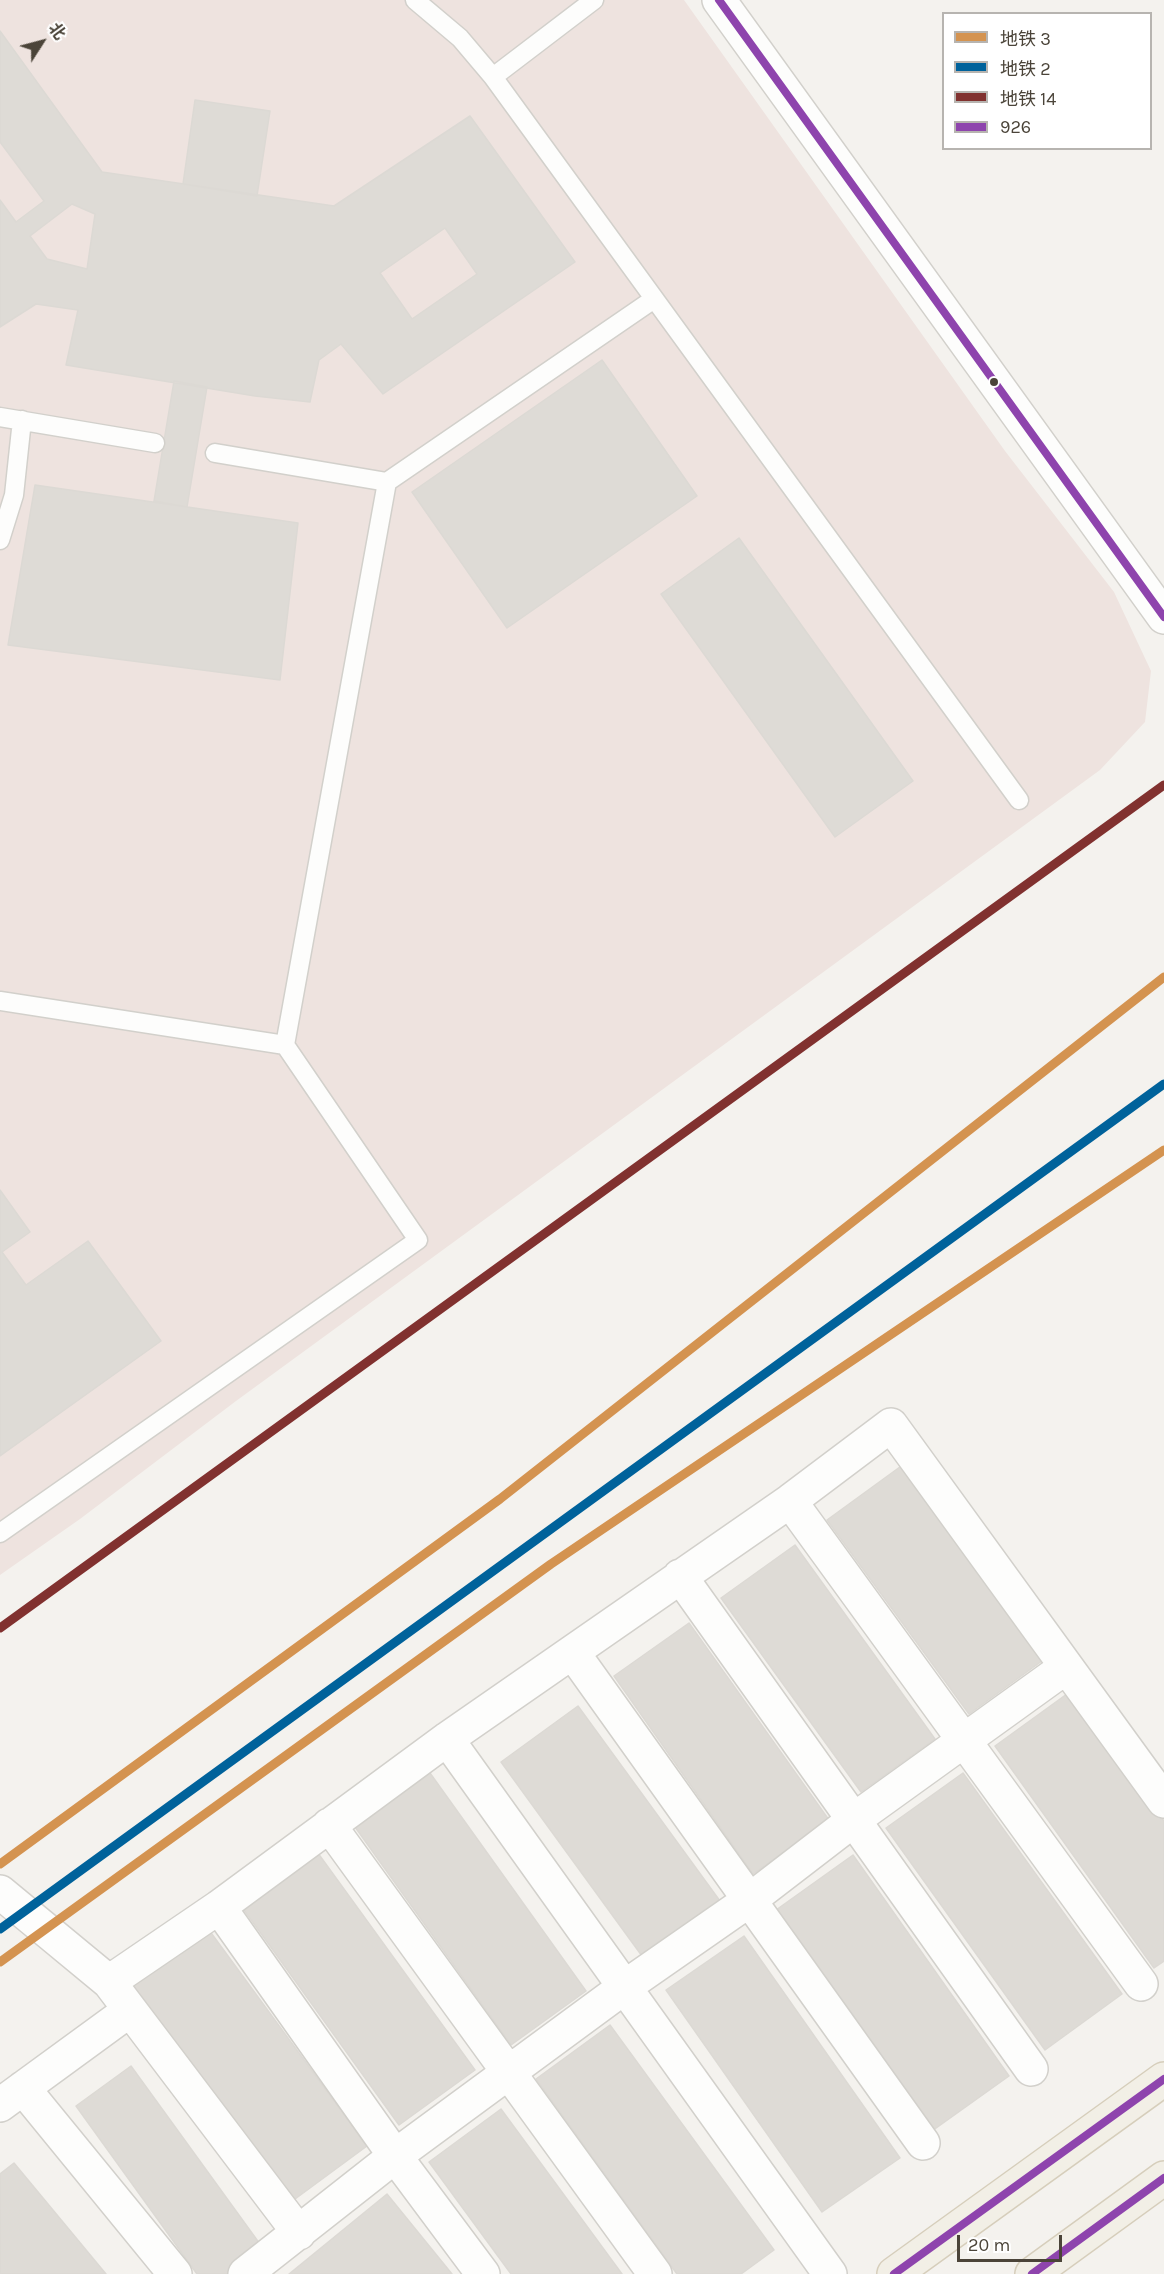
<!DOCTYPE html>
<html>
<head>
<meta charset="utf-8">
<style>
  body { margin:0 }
  #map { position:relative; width:1164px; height:2274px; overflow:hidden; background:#f4f2ee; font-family:Karla,"Noto Sans SC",sans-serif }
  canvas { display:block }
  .legend { position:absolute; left:942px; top:12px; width:210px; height:138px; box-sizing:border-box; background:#fff; border:2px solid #b7b4b0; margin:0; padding:8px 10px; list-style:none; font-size:18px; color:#4b4439 }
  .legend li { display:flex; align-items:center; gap:12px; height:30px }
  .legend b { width:30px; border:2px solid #b7b4b0 }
  .north { position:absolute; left:12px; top:12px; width:60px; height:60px; -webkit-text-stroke:4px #fff; paint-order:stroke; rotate:54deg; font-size:16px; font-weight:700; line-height:24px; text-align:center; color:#4b4439 }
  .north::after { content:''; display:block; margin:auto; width:21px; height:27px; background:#4b4439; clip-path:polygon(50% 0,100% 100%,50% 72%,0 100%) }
  .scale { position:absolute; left:957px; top:2235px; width:105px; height:27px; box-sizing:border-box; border:3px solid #4b4439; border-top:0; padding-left:8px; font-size:18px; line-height:21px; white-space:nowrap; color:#4b4439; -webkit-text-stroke:4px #fff; paint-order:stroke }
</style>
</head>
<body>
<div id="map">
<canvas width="1164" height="2274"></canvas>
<ul class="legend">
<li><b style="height:8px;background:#d49350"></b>地铁 3</li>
<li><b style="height:8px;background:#00629b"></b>地铁 2</li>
<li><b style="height:8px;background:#81312f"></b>地铁 14</li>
<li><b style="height:8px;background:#8e44ad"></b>926</li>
</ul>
<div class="north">北</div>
<div class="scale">20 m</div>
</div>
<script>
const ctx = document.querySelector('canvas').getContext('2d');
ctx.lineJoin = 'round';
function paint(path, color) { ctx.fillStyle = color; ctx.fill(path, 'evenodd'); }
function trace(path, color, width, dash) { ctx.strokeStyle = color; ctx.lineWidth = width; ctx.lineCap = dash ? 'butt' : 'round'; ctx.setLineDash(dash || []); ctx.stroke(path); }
paint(new Path2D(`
  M0,0H684L1005,451L1114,592L1151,671L1145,722L1100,770L236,1401L80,1519L0,1575Z`), '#eee3df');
const building = new Path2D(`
  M0,31L102,172L334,206L470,116L575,262L383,394L341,344L319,360L310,402L255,396L66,365L78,310L36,304L0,327V200L16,222L44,201L0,142ZM72,204L95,214L87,269L47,259L30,236ZM445,228L477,274L412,319L380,273Z
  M195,100L270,111L257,196L183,184Z
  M602,360L697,496L507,628L412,492Z
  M174,381L207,387L187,507L154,501Z
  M35,485L298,523L280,680L8,645Z
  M739,538L913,781L835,837L661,594Z
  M0,1190L30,1232L2,1252L26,1285L88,1241L161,1341L0,1456Z
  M904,1464L1046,1658L969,1714L827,1520Z
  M795,1545L935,1739L861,1792L721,1598Z
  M689,1623L829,1820L753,1874L614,1676Z
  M1071,1691L1164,1821V1961L1154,1968L995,1746Z
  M578,1706L720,1901L642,1956L501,1762Z
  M430,1773L586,1991L511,2045L355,1827Z
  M963,1773L1122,1994L1045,2050L886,1828Z
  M315,1849L475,2070L399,2125L239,1903Z
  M853,1855L1009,2076L932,2131L776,1910Z
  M209,1930L367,2146L291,2202L133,1985Z
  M744,1936L900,2158L822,2212L666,1990Z
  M610,2025L774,2250L741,2274H677L536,2079Z
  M131,2066L265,2251L233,2274H197L76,2106Z
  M501,2109L622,2274H511L429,2162Z
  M14,2163L106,2274H0V2174Z
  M387,2194L452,2274H289Z`);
paint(building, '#dedbd6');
trace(building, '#dcd9d4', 1.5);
const lane = new Path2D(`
  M415,0L460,38L493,77L1019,800
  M493,77L594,0
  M0,417L155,443
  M215,453L387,482
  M0,540L14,495L22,420
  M0,1001L285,1045
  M0,1533L418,1240L285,1045L387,482L654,299`);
const street = new Path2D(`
  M719,0L1164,617
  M790,1501L1141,1984
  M680,1576L1031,2069
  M573,1653L923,2143
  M447,1739L830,2274
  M329,1825L655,2274
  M0,1892L109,1982L299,2233
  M219,1907L395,2156L483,2274
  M109,1982L219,1907L447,1739L790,1501L891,1425L1164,1801
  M23,2088L175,2274
  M0,2105L130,2010
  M245,2274L395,2156L626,1986L751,1899L855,1819L1066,1667`);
const primary = new Path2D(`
  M894,2274L1164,2079
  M1032,2274L1164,2178`);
trace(lane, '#d2d0cb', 21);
trace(street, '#d2d0cb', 36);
trace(primary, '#d6cebb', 36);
trace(lane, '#fdfdfc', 18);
trace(street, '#fdfdfc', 33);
trace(primary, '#f2efe6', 33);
trace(new Path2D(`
  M719,0L1164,617
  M894,2274L1164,2079
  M1032,2274L1164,2178`), '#8e44ad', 8);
trace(new Path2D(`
  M0,1864L500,1499L1164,977
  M0,1962L551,1564L1164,1150`), '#d49350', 9);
trace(new Path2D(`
  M0,1929L1164,1084`), '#00629b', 9);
trace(new Path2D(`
  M0,1628L1164,785`), '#81312f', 9);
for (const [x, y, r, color] of [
  [994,382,5,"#4b4439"]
]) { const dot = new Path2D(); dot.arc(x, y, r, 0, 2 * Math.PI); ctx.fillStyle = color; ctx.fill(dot); trace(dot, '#fff', 2); }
</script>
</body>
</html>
